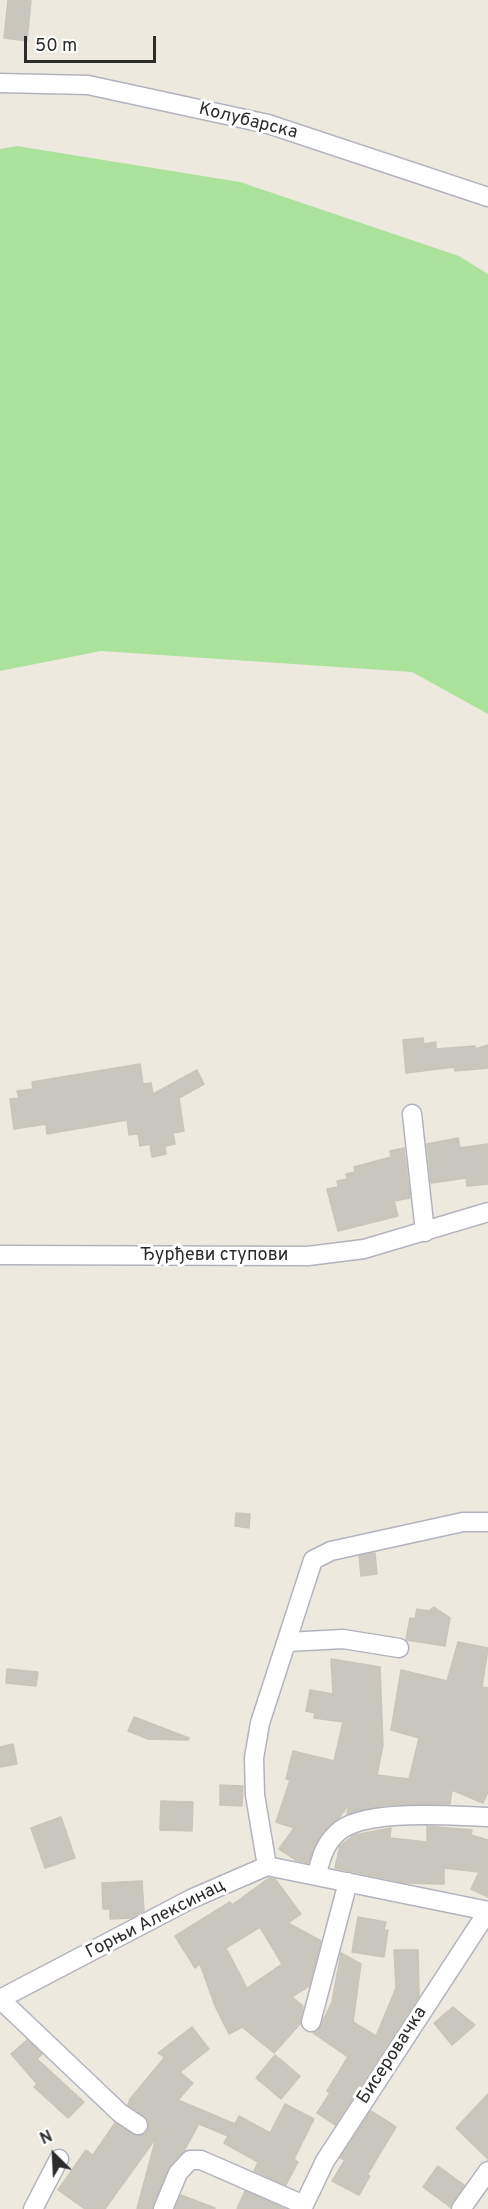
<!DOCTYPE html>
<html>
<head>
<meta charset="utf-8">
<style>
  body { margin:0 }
  #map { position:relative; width:488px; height:2209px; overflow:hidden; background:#eee9df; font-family:Overpass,sans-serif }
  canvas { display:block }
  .north { position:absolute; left:24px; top:2125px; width:60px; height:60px; -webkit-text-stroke:4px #fff; paint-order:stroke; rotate:336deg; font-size:16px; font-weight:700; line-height:24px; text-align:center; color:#2c2c2c }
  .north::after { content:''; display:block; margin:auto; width:21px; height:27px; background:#2c2c2c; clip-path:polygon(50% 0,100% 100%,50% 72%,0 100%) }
  .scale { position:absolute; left:24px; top:36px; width:132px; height:27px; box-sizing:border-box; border:3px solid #2c2c2c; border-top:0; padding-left:8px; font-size:18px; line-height:21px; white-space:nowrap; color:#2c2c2c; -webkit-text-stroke:4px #fff; paint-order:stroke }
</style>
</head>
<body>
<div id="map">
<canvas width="488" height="2209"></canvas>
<div class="north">N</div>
<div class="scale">50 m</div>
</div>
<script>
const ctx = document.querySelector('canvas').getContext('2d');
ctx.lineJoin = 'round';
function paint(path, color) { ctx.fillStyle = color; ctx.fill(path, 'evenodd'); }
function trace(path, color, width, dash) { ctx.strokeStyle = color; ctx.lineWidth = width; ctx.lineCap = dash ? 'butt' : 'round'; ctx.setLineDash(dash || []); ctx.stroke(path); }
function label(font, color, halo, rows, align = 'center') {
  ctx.font = font + ' Overpass,sans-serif'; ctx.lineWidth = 6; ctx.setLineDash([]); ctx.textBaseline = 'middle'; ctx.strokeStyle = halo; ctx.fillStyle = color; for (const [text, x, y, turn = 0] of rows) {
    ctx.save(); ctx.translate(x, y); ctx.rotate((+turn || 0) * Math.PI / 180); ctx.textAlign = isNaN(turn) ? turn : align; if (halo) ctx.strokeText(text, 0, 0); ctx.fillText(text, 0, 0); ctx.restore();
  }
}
paint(new Path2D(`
  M17,146L240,182L459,256L488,274V714L412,672L101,651L0,671V149Z`), '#ace39c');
const building = new Path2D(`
  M8,0L31,1L27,41L4,38Z
  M423,1038L424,1044L436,1042V1049L475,1046V1049L488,1045V1068L455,1071L454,1067L406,1073L403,1040Z
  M140,1064L143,1084L151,1083L153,1094L197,1070L204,1084L179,1098L184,1131L173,1133L175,1144L165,1146L166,1154L152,1157L150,1144L140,1146L138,1134L129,1135L127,1120L47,1134L46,1124L14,1129L10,1099L19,1098L17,1091L33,1089L32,1082Z
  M458,1138L460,1148L488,1144V1184L467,1186L466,1178L431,1183L427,1144Z
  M404,1148L410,1198L394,1201L398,1216L338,1231L327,1189L338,1187L337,1181L347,1179L346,1174L355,1172L354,1167L391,1157L390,1151Z
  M236,1513L250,1514L249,1528L235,1526Z
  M375,1553L377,1574L361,1576L359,1556Z
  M434,1607L450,1618L445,1646L406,1640L410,1618L415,1619L417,1609L429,1611Z
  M458,1642L488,1648L482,1687L488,1688V1792L483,1803L452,1790L450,1804L386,1805L347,1814L349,1804L339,1818L320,1835L308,1863L296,1860L279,1849L294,1828L276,1822L290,1780L286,1779L293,1751L334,1761L343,1722L314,1718L315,1713L306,1711L310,1690L333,1694L331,1659L380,1667L383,1745L377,1775L409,1779L419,1738L391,1730L401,1670L447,1681Z
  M7,1669L38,1672L36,1686L6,1683Z
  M134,1717L189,1738L188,1740L148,1739L128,1731Z
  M13,1744L17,1764L0,1767V1747Z
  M220,1785L243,1786L242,1806L220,1805Z
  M161,1801L193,1802L192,1831L160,1830Z
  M61,1817L75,1858L45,1868L31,1828Z
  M427,1826L472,1830L471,1835L488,1840V1897L471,1889L479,1872L444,1868V1884L406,1883L335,1868L340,1846L354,1835L391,1828L390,1838L427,1842Z
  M269,1878L275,1879L301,1914L288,1923L321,1941L309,1986L292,1997L303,2006L300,2024L274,2053L242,2027L229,2034L215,2006L200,1964L195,1968L175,1936L230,1902L232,1905ZM260,1927L282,1964L247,1988L226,1948Z
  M142,1881L144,1911L131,1918L110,1919V1909H103L102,1883Z
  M358,1917L386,1922L384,1930H388L384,1957L352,1952Z
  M394,1950H418L419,1996L335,2125L317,2113L330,2093L327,2091L348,2057L313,2033L319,2029L332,2002L341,1953L361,1964L353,2022L376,2036L396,1988Z
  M453,2007L475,2025L452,2045L434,2023Z
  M192,2027L209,2049L180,2072L193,2083L178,2100L235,2124L239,2116L270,2133L285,2104L314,2119L294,2159L298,2162L286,2185L254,2171L258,2162L224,2143L228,2136L199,2124L184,2151L168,2169L152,2209H137L156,2138L105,2209H85L58,2190L86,2150L93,2155L115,2123L137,2136L147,2132L148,2120L128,2105L130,2099L165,2057L158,2053Z
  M27,2040L42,2054L37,2059L84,2102L68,2118L34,2087L37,2084L11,2054Z
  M275,2055L300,2076L281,2099L256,2078Z
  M488,2094V2159L456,2128Z
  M371,2111L396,2127L367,2175L370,2176L359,2195L332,2181L345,2160L340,2158Z
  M438,2166L464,2185L450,2207L423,2187Z
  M245,2191L285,2209H237Z
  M181,2195L215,2208V2209H175Z`);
paint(building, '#c9c6be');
trace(building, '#c9c5b8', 1.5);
const minor = new Path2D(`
  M0,83L88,85L268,124L488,197
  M412,1114L425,1232
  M0,1255L308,1256L364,1249L488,1212
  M287,1642L343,1639L399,1648
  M267,1866L255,1795L254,1758L260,1723L313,1560L331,1551L463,1522H488
  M317,1874C321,1858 324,1845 337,1833C363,1808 452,1816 488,1817
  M311,2022L348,1882
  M138,2125L120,2113L0,1999L191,1899L267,1866L488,1911L325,2161L302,2209
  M33,2209L59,2159
  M163,2209L178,2173L190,2160H201L304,2205
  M461,2209L488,2171`);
trace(minor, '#b2b3bf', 21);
trace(minor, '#fff', 18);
label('18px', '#2c2c2c', '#fff', [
  ["Колубарска",248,122,14],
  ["Ђурђеви ступови",214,1256],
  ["Горњи Алексинац",156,1920,-27],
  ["Бисеровачка",393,2056,-57]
]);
</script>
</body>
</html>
